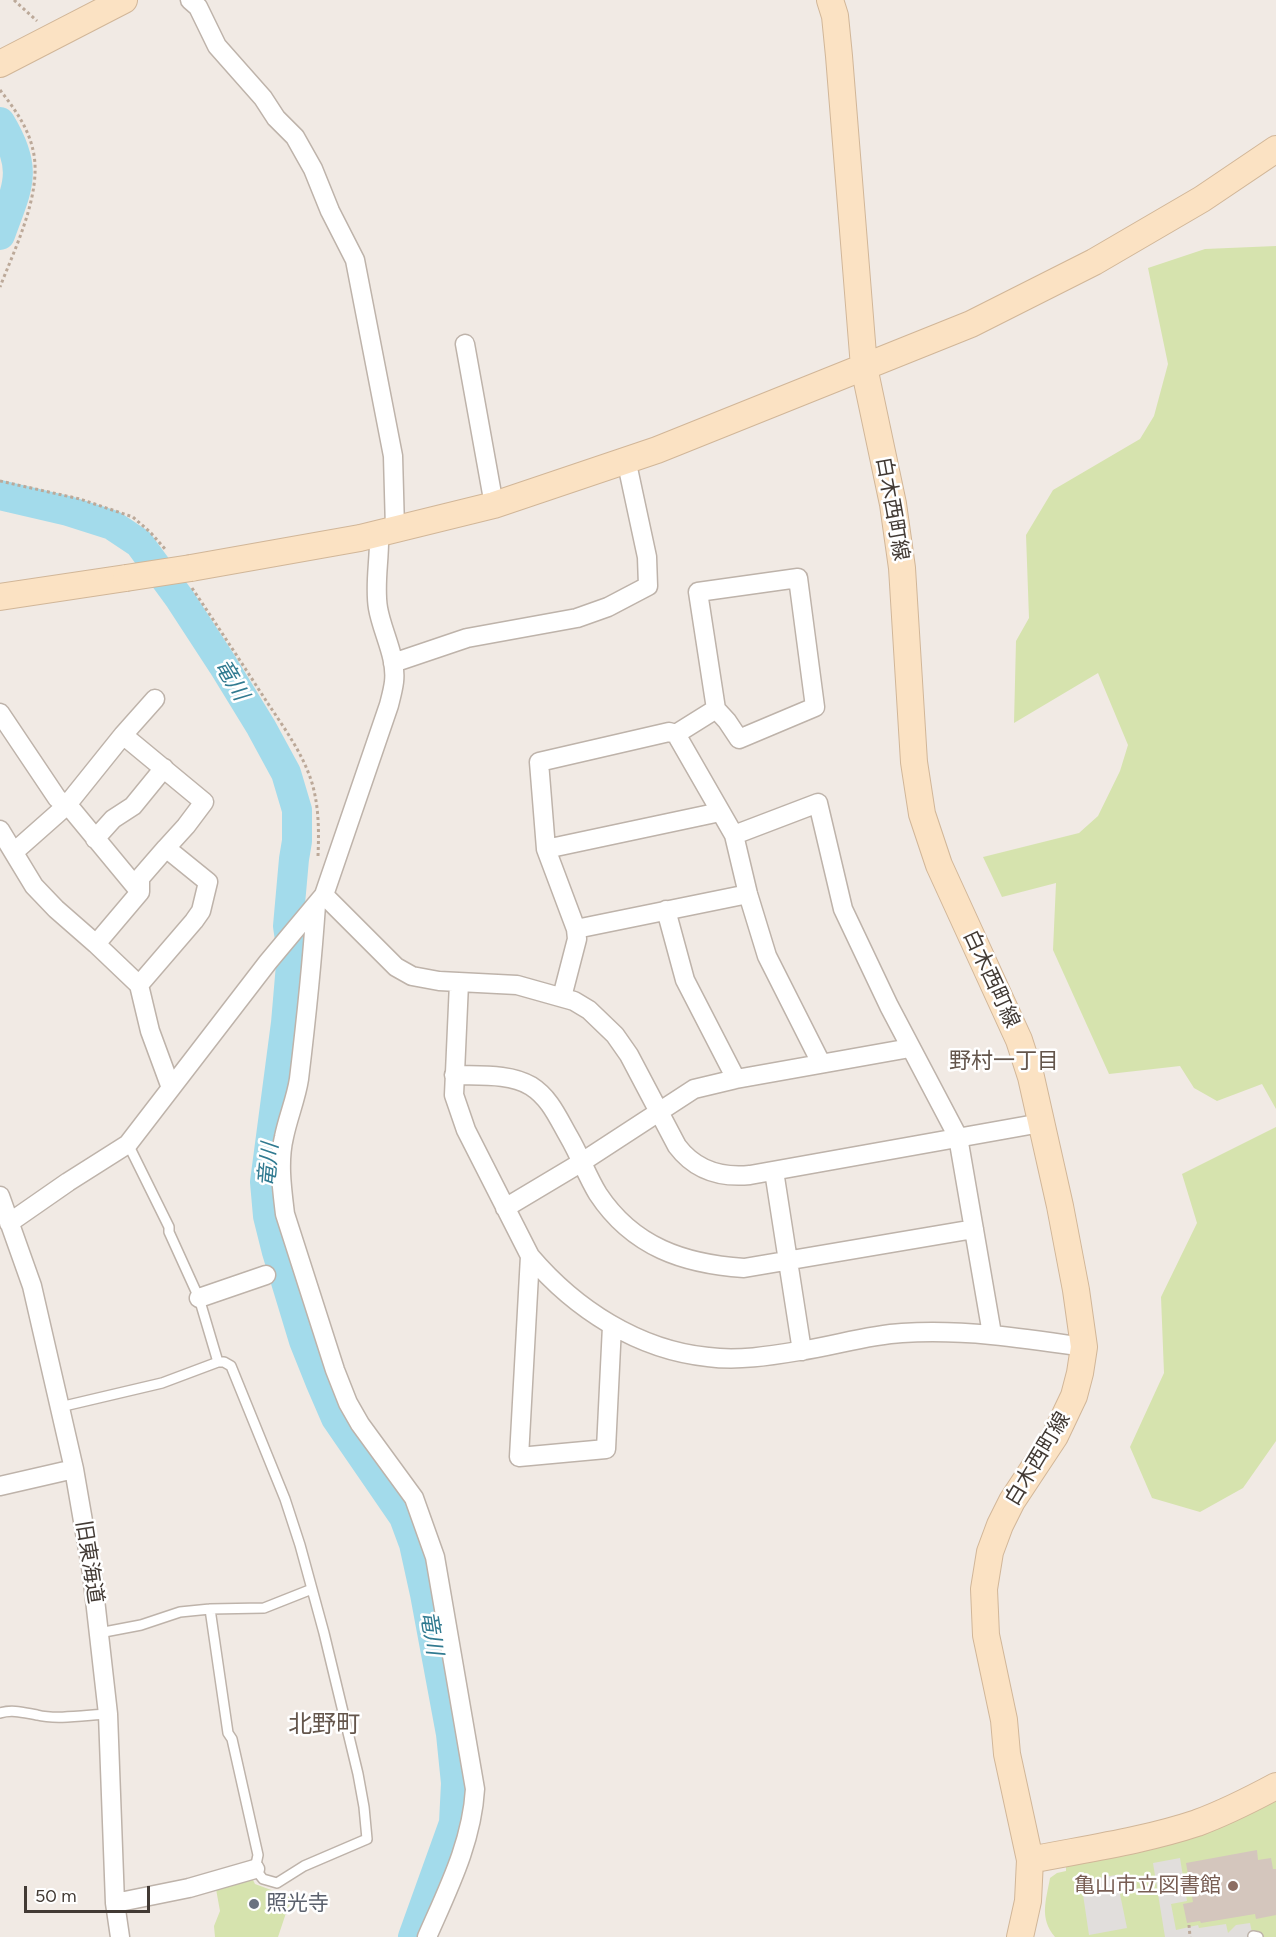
<!DOCTYPE html>
<html>
<head>
<meta charset="utf-8">
<style>
  body { margin:0 }
  #map { position:relative; width:1276px; height:1937px; overflow:hidden; background:#f1eae4; font-family:Figtree,sans-serif }
  canvas { display:block }
  .scale { position:absolute; left:24px; top:1886px; width:126px; height:27px; box-sizing:border-box; border:3px solid #423a34; border-top:0; padding-left:8px; font-size:18px; line-height:21px; white-space:nowrap; color:#423a34; -webkit-text-stroke:4px #fff; paint-order:stroke }
</style>
</head>
<body>
<div id="map">
<canvas width="1276" height="1937"></canvas>
<div class="scale">50 m</div>
</div>
<script>
const ctx = document.querySelector('canvas').getContext('2d');
ctx.lineJoin = 'round';
function paint(path, color) { ctx.fillStyle = color; ctx.fill(path, 'evenodd'); }
function trace(path, color, width, dash) { ctx.strokeStyle = color; ctx.lineWidth = width; ctx.lineCap = dash ? 'butt' : 'round'; ctx.setLineDash(dash || []); ctx.stroke(path); }
function label(font, color, halo, rows, align = 'center') {
  ctx.font = font + ' Figtree,"Noto Sans JP",sans-serif'; ctx.lineWidth = 5; ctx.setLineDash([]); ctx.textBaseline = 'middle'; ctx.strokeStyle = halo; ctx.fillStyle = color; for (const [text, x, y, turn = 0] of rows) {
    ctx.save(); ctx.translate(x, y); ctx.rotate((+turn || 0) * Math.PI / 180); ctx.textAlign = isNaN(turn) ? turn : align; if (halo) ctx.strokeText(text, 0, 0); ctx.fillText(text, 0, 0); ctx.restore();
  }
}
paint(new Path2D(`
  M1276,246V1109L1262,1084L1217,1101L1194,1088L1180,1066L1109,1074L1053,950L1056,883L1002,897L983,857L1079,833L1098,816L1120,771L1128,745L1098,673L1014,723L1016,641L1029,618L1026,535L1053,490L1140,439L1154,416L1168,364L1148,268L1205,249Z
  M1276,1127V1441L1243,1488L1200,1512L1152,1498L1130,1447L1164,1373L1161,1297L1197,1223L1182,1174Z
  M1276,1797V1937H1055C1039,1918 1046,1901 1050,1878L1057,1873L1066,1871V1864Z
  M238,1880H253L255,1884L293,1898L287,1910L278,1937H215L214,1926L220,1911L216,1889Z`), '#d6e3ae');
paint(new Path2D(`
  M1180,1858L1187,1901L1171,1904L1176,1930L1198,1925L1199,1928L1226,1924L1228,1933L1236,1925L1250,1923L1253,1937H1165L1153,1863Z
  M1116,1875L1127,1928L1089,1935L1081,1881Z`), '#e1dedc');
trace(new Path2D(`
  M0,122C29,170 18,185 0,235
  M0,495L68,511L112,525L139,543L180,599L223,665L261,727L286,773L297,810V841L294,859L288,926L292,953L286,1023L265,1182L268,1216L277,1252L304,1341L320,1381L336,1418L404,1517L414,1544L425,1594L451,1734L456,1783L454,1823L413,1937`), '#a3dbeb', 30);
paint(new Path2D(`
  M1257,1850L1258,1860L1271,1858L1273,1869H1276V1915L1256,1919L1255,1914L1201,1923L1200,1921L1187,1923L1183,1904L1193,1902L1186,1863Z`), '#d4c6bd');
const lane = new Path2D(`
  M128,1144L169,1227V1232L199,1298L218,1362H224L231,1366L285,1499L300,1545L324,1633L358,1774L364,1807L367,1839L304,1866L277,1883L263,1879L255,1869L258,1855L232,1739L228,1733L210,1609
  M60,1407L162,1383L218,1362
  M99,1633L141,1625L180,1612L210,1609L264,1608L312,1589
  M0,1713C13,1709 25,1713 37,1715C57,1720 87,1715 108,1714
  M1253,1936L1258,1937`);
const street = new Path2D(`
  M190,0L198,7L217,46L263,98L276,118L295,137L313,169L330,211L355,260L393,456L395,529
  M465,344L494,505
  M798,578L815,707L739,739L727,721L716,709L698,592Z
  M393,663L467,638L577,618L608,607L648,586L647,557L629,473
  M0,713L57,798L66,806L123,735
  M676,734L716,709
  M0,830L34,886L56,909L96,944L139,985L194,921L201,911L208,882L166,848L186,826L204,802L123,735L155,699
  M734,835L818,803L843,909L889,1006L958,1137L992,1334
  M95,839L113,819L133,806L164,768
  M546,849L720,812
  M14,852L66,806L73,811L140,892L96,944
  M140,892V878L166,848
  M324,895L396,967L412,976L439,981L517,985L574,1001L589,1010L615,1035L629,1055L677,1146C695,1170 720,1178 750,1175L1041,1123
  M316,905C312,963 306,1021 299,1079C296,1099 288,1117 284,1137C278,1162 282,1189 285,1214L335,1370L348,1403L360,1424L414,1498L435,1557L475,1789C472,1842 448,1889 427,1937
  M666,910L685,980L736,1079
  M576,929L748,894
  M459,983L454,1095L466,1130L530,1256C575,1309 638,1350 708,1357C738,1361 769,1356 799,1351C834,1346 867,1335 902,1333C964,1329 1023,1338 1084,1347
  M139,985L150,1031L171,1088
  M562,997L577,939L576,929L546,849L539,762L669,732L676,734L734,835L748,894L767,956L821,1063
  M454,1075C478,1076 510,1073 531,1086C550,1098 558,1118 569,1137C580,1156 587,1176 598,1194C633,1247 684,1264 744,1268L974,1229
  M774,1171L802,1351
  M0,1196L32,1286L74,1469L92,1573L108,1714L115,1903L120,1937
  M505,1208L582,1162L694,1089L736,1079L910,1048
  M9,1223L68,1182L128,1144L268,962L324,895L389,705C391,697 393,690 394,682C397,657 382,632 378,608C374,584 380,559 379,533
  M530,1256L519,1457L606,1449L612,1326
  M199,1298L266,1275
  M0,1486L74,1469
  M115,1903L189,1888L255,1869`);
const secondary = new Path2D(`
  M830,0L835,16L839,56L864,367L893,504L902,568L914,762L922,814L939,865L1019,1040L1031,1077L1060,1206L1076,1290L1084,1347L1080,1373L1074,1396L1055,1436L1012,1501L1000,1525L990,1552L984,1589L986,1635L1004,1720L1007,1754L1030,1860L1028,1901L1020,1937
  M0,64L124,0
  M191,568L360,538L494,505L657,450L971,324L1094,262L1202,199L1276,149
  M0,597L126,578
  M1030,1860C1085,1849 1143,1841 1197,1823C1224,1813 1250,1800 1276,1786`);
trace(lane, '#beb3aa', 12);
trace(street, '#beb3aa', 21);
trace(secondary, '#d1b698', 28);
trace(new Path2D(`
  M14,0L37,21
  M0,90C14,108 28,127 33,150C43,192 15,248 0,287
  M0,481L80,499L133,517L151,533L166,550
  M192,588C217,625 241,662 265,699C282,725 303,753 312,783C319,807 319,831 318,856
  M1189,1925L1190,1937`), '#bca999', 3, [3, 3]);
trace(lane, '#fff', 9);
trace(street, '#fff', 18);
trace(secondary, '#fbe2c3', 26);
const secondaryBridge = new Path2D(`
  M126,578L191,568`);
trace(secondaryBridge, '#d1b698', 28, []);
trace(secondaryBridge, '#fbe2c3', 26);
for (const [x, y, r, color] of [
  [1233,1886,6,"#8d6e63"],
  [254,1904,6,"#6b7280"]
]) { const dot = new Path2D(); dot.arc(x, y, r, 0, 2 * Math.PI); ctx.fillStyle = color; ctx.fill(dot); trace(dot, '#fff', 2); }
label('21px', '#423a34', '#fff', [
  ["白木西町線",892,509,80],
  ["白木西町線",991,979,65],
  ["白木西町線",1038,1459,-59],
  ["旧東海道",89,1562,81]
]);
label('21px', '#785e54', '#fff', [
  ["亀山市立図書館",1221,1886]
], 'right');
label('21px', '#5b616d', '#fff', [
  ["照光寺",266,1904]
], 'left');
label('italic 22px', '#307a90', '#fff', [
  ["竜川",231,680,59],
  ["竜川",269,1165,-85],
  ["竜川",431,1633,81]
]);
label('22px', '#64564c', '#fff', [
  ["野村一丁目",1004,1062]
]);
label('24px', '#64564c', '#fff', [
  ["北野町",324,1725]
]);
</script>
</body>
</html>
